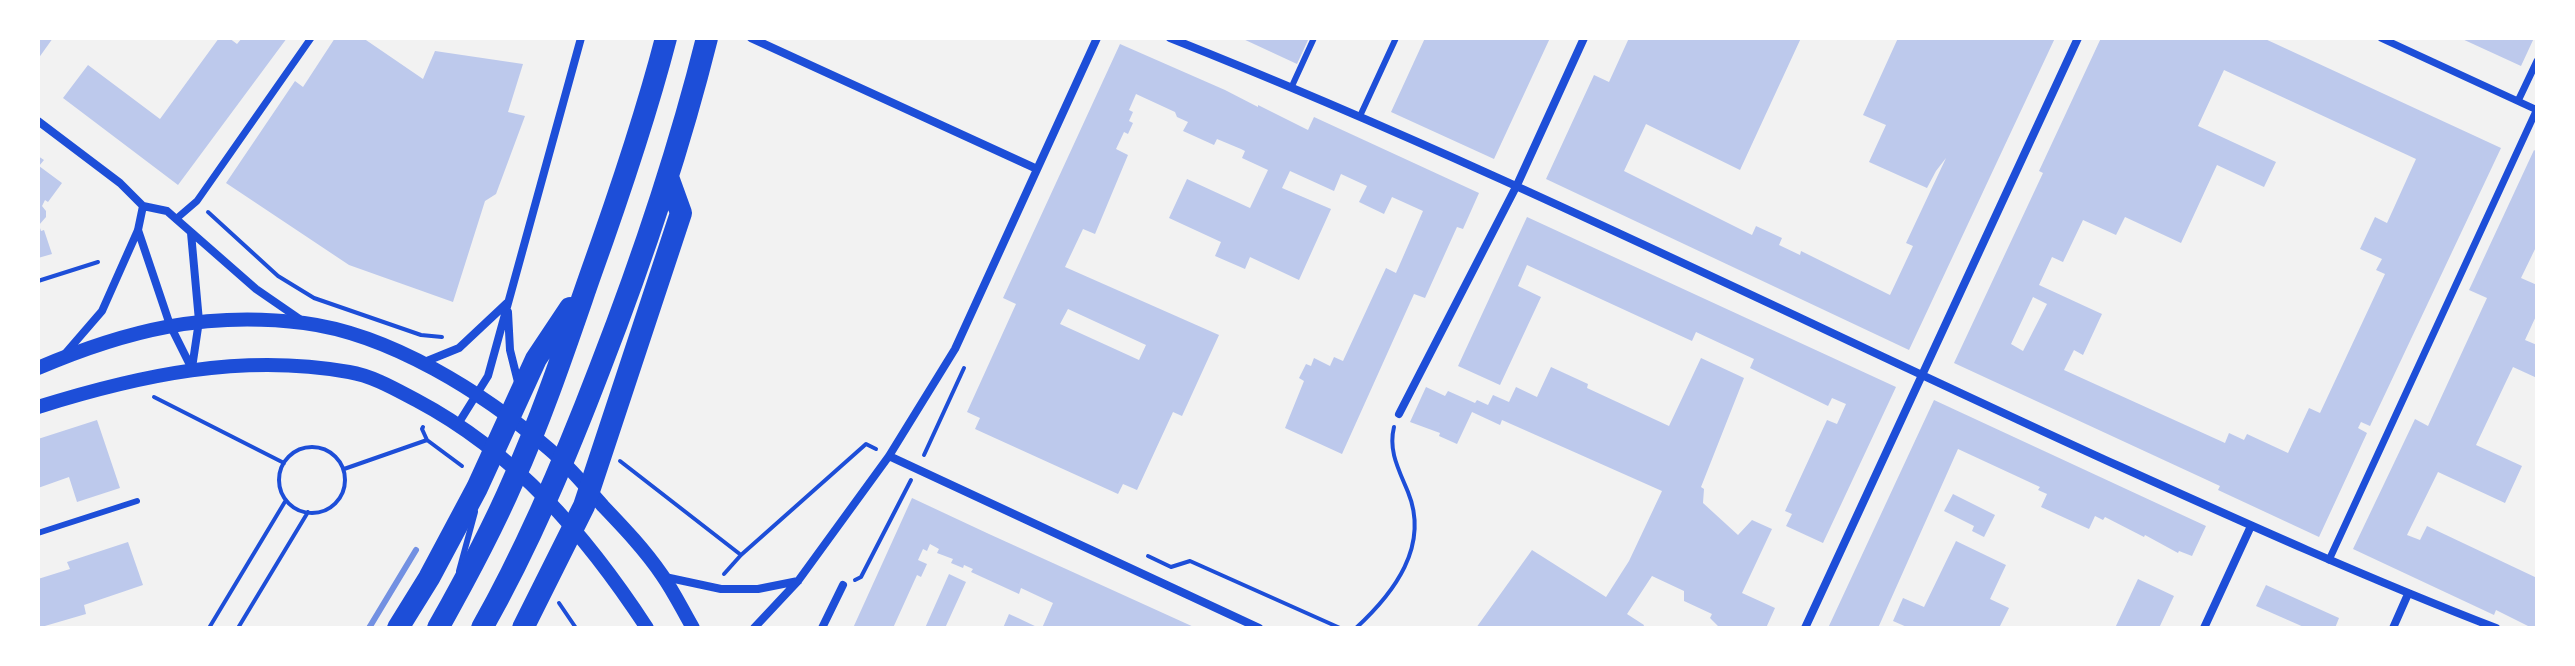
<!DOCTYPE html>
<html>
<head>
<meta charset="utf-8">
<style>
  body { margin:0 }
  #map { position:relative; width:2575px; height:666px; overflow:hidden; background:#f2f2f2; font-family:"DM Sans",sans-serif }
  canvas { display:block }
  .frame { position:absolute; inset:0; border:40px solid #fff; pointer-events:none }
</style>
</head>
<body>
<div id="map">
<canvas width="2575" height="666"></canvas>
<div class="frame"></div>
</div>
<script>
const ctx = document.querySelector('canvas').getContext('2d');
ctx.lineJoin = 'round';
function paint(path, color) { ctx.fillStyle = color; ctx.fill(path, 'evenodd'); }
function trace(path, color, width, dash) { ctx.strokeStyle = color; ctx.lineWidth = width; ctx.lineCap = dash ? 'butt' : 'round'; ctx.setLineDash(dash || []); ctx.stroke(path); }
paint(new Path2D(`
  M38,38H53L38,59Z
  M219,38H229L237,44L242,38H287L178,185L63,98L88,65L160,119Z
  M335,38H363L423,79L435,51L523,64L508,112L525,116L496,194L485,201L453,302L349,265L226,183L295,81L303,87Z
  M1241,38H1309L1297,64Z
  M1425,38H1550L1494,159L1391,112Z
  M1629,38H1801L1740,170L1646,124L1624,171L1752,235L1756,226L1782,238L1779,245L1800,255L1801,251L1890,295L1913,246L1906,243L1946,158L1936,171L1927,188L1869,162L1886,125L1863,115L1898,38H2055L1909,350L1546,179L1594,75L1609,82Z
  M2101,38H2263L2501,148L2370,426L2361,422L2358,428L2367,433L2319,537L2218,490L2220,486L2207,480L1954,363L2043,173L2039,171ZM2224,70L2416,159L2387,223L2375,217L2360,249L2382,259L2376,270L2385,274L2320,413L2309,408L2288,453L2247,434L2244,440L2229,433L2225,443L2064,370L2074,350L2083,355L2102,314L2039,285L2052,257L2063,262L2083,220L2116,235L2125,217L2181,243L2217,165L2264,187L2276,162L2198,126ZM2033,297L2047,304L2023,351L2011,344Z
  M2460,38H2534L2521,66Z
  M1120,44L1225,90L1258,107V105L1308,130L1314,117L1479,193L1463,229L1457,227L1425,298L1414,294L1342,454L1285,428L1304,381L1299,378L1306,364L1311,366L1314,358L1330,366L1334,357L1343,361L1386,268L1396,273L1423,211L1392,197L1384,214L1359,202L1367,186L1341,174L1334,191L1290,171L1282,188L1331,209L1299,280L1250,257L1245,269L1215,256L1221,242L1169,218L1187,179L1250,208L1268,170L1242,158L1245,151L1241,149L1217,139L1214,145L1183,131L1188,122L1177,117L1175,112L1136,94L1129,110L1133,112L1129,121L1133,123L1128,134L1124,132L1116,149L1128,155L1095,234L1083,229L1065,267L1219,335L1182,416L1173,412L1137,490L1123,484L1118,494L975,429L980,418L967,412L1016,304L1003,298ZM1068,309L1146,345L1139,360L1060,324Z
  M2534,150L2537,152V245L2521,278L2537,285V314L2525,340L2537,345V378L2513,367L2476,445L2522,466L2505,503L2438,472L2407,535L2420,540L2427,526L2537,578V628H2532L2496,610L2494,615L2353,549L2415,419L2428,426L2487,298L2469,290Z
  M38,156L44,160L39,166L62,183L48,202L45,200L42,206L46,211V217L39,225L41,231L44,230L52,254L38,258Z
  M1527,217L1896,387L1823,543L1786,526L1792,514L1785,511L1827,420L1837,424L1846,404L1832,398L1828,406L1750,368L1754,359L1696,332L1692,341L1527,265L1518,286L1541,297L1500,385L1458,366Z
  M1701,358L1744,378L1701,487L1704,489L1703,503L1738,535L1752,520L1772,529L1742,593L1775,608L1766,628H1720L1710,618L1712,614L1684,601V591L1652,576L1627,614L1644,625L1643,628H1476L1532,550L1606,597L1629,561L1662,491L1502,420L1500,425L1472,412L1457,444L1439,436L1440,433L1410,422L1426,387L1445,396L1448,391L1475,403L1477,400L1488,405L1493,395L1509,402L1516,387L1537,397L1551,367L1588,384L1587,388L1669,426Z
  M1934,400L2206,526L2192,556L2179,551L2178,553L2145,535L2144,537L2105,517L2103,520L2095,516L2089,529L2041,507L2047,494L2038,490L2040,487L1958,449L1878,628H1828Z
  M97,420L120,488L77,502L69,477L38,488V439Z
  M1953,494L1995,515L1984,537L1972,531L1974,526L1944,511Z
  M912,498L989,534L1196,628H1086L1081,626L1080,628H1042L1053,603L1021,588L1019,594L971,572L973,569L964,565L963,568L951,563L953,559L937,553L939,549L930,544L927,551L923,549L918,560L927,564L921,577L917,575L893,628H853Z
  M1956,541L2006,565L1990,599L2009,608L1999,628H1909L1893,621L1903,598L1924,607Z
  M128,542L143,585L84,605L86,614L38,628V579L70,569L67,562Z
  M949,574L966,582L945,628H925Z
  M2138,579L2174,596L2159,628H2115Z
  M2266,585L2339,618L2335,628H2306L2256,606Z
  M1009,614L1018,618L1039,628H1003Z`), '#bdc9ec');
trace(new Path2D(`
  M208,212L278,276L314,298L421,335L442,337
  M38,281L98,262
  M154,397L284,463
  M423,427L422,429L427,440L462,466
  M279 480a33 33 0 1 1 66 0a33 33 0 1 1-66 0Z
  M924,455L964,368
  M620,461L741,555
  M344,469L427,440
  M1148,556L1171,567L1190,561L1340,628
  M724,574L741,555L866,444L876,449
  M855,580L861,577L911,480
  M559,603L576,628
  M209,628L286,500
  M238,628L308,512
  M1356,628C1394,593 1430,546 1408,492C1399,470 1388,451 1394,427`), '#1d4ed8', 4);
trace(new Path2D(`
  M1292,86L1314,38
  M1360,116L1396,38
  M38,533L137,501
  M459,571L475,512`), '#1d4ed8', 6);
trace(new Path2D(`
  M2381,38L2537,110
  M2518,101L2537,61
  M176,219L197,201L311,38
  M2329,560L2537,109`), '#1d4ed8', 7);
trace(new Path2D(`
  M751,38L1037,169
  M1170,38C1493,166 1804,323 2121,467C2245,523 2369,579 2496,628
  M38,121L120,183L143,206L167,211L256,289L301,320
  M138,230L170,325L192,369
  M191,233L199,321L192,368
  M508,312L510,350L519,386
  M64,355L102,311L138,230L143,206
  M422,363L459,348L507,303
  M1399,414L1517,185L1584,38
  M458,424L488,376L581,38
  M889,456L1259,628
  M665,577L721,589H758L798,581
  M754,628L798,581L889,456L955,349L1097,38
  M822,628L843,585
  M1805,628L2078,38
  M2204,628L2251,526
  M2393,628L2408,594`), '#1d4ed8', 8);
trace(new Path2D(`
  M38,368C127,330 206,311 304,323C390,334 484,393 549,449C569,466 586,487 603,506C624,528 645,550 662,575C674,592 683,611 693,628
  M38,407C140,375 242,353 349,372C373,376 395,389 416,400C516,453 586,535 647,628`), '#1d4ed8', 14);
trace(new Path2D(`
  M398,628L429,578L477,488L536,359L570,308
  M438,628C465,580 491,532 513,481C543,414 566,345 590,276C618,198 645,119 666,38
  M482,628C529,545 566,457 600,368C642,260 679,150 707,38
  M523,628L584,506L681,213L668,177`), '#1d4ed8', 22);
trace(new Path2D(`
  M369,628L416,550`), '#7290e2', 6);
</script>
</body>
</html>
